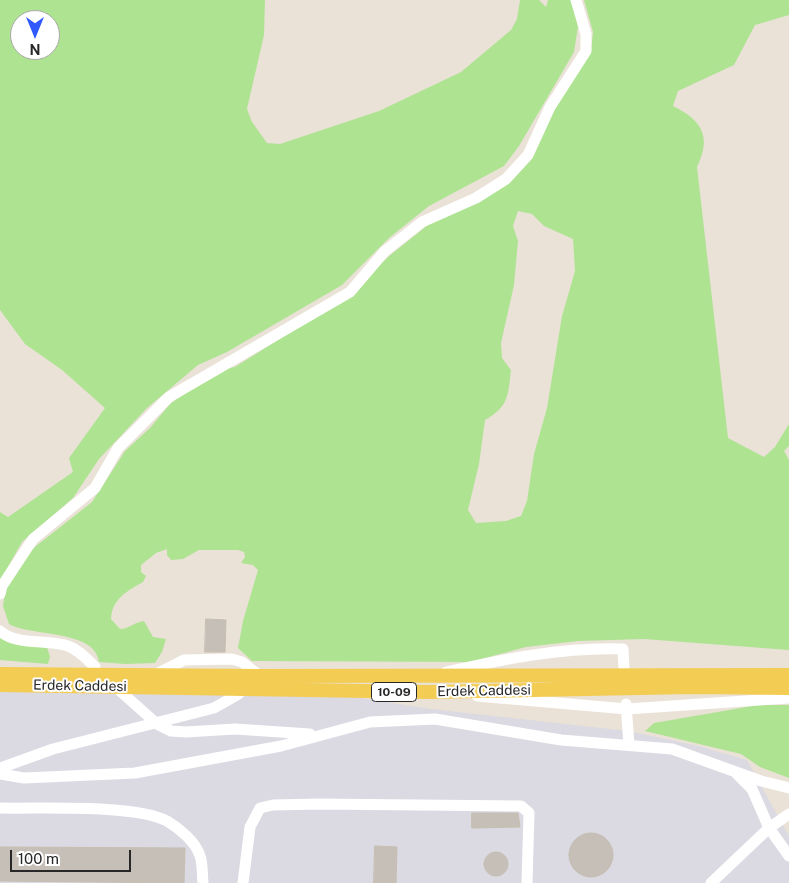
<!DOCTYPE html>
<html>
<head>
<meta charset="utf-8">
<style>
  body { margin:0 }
  #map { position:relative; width:789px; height:883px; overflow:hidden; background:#eae2d7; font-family:"Public Sans",sans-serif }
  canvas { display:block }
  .north { position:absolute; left:10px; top:10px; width:50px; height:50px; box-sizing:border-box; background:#fff; border:1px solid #a9a9a9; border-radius:50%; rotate:180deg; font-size:14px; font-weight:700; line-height:20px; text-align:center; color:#272727 }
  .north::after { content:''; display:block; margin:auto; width:18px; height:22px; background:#315afd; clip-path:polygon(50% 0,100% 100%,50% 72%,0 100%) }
  .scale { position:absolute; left:10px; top:850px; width:121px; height:22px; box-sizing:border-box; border:2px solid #272727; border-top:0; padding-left:6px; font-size:15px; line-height:18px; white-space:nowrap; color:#272727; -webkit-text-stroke:4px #fff; paint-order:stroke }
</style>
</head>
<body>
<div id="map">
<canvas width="789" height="883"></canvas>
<div class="north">N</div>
<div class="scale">100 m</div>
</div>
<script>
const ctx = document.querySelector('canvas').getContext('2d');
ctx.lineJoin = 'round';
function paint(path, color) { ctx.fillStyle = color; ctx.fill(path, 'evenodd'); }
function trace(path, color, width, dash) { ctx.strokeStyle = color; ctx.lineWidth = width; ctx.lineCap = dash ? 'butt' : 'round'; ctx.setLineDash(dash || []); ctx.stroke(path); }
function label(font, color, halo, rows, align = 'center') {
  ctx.font = font + ' "Public Sans",sans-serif'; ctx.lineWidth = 4; ctx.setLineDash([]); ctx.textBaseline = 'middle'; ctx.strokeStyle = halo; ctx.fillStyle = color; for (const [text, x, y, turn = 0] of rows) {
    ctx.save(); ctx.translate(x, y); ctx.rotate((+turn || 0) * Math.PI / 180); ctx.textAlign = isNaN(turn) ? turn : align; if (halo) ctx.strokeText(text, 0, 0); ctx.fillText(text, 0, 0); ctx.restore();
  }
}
paint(new Path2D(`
  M0,691L348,696L431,709L628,731L698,746L747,760L789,836V883H0Z`), '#dbd9e2');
paint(new Path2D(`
  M0,0H265L264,35L247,109L252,122L267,143L280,144L379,111L461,72L511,30L517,19L520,0H539L546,7L548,0H574L578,27L574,52L519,146L504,166L429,206L389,238L342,285L227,352L198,365L147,408L99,459L73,498L22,542L0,581V512L8,517L73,472L69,458L105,408L62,370L25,344L0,310ZM20,20H50V50H20Z
  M584,0H789V15L755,25L734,65L678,91L673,106C702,120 712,137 697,167L728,438L764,457L775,447L789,424V446L784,451L789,460V650L644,639L578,641L526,647L470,662L252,661L238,648L243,621L258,570L253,565L241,563L245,557L244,552L238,550H199L183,559L171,560L167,555V549L156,553L141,565V572L146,576L143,582C127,591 112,599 111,619L120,629C129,629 134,622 144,621L153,637L166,639L162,652L155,663L125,664L99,662C95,629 31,637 9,624L3,606L6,586L26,554L92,502L125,451L150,428L170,404L217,370L235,367L345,298L388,257L429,224L532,156L555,108L591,50L593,32ZM518,211L532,214L544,226L573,239L575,271L562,316L547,408L534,454L527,501L521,516L506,521L476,523L468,510L479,464L485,420C509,406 508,396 511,370L502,358L501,343L514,285L518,241L513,226Z
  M0,637L47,647L50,657L48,664L0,660Z
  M758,705H789V778L760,767L741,754L645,731L654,723Z`), '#aee392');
const building = new Path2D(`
  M206,619L226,620L225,652H205Z
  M472,813H518L520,827L472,828Z
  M569 855a22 22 0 1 1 44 0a22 22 0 1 1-44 0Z
  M375,846L397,847L396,883H374Z
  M0,847L185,848L184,883L0,881Z
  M484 864a12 12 0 1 1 24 0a12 12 0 1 1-24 0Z`);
paint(building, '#c5bfb7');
trace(building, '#c5beb1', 1);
trace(new Path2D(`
  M0,594L2,586L33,539L95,488L118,448L169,397L350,292L385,251L422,222L476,198L506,179L528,155L550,107L586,51V34L576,0
  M0,631C17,646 47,639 68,646C79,650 87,659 95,667
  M446,672C505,659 562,647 623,649L624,668
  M119,690L157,724L171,731L186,732L235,729L310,734
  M477,696L627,709L789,698
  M626,704L629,745
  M0,768L53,749L214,708L237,695L260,676L242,662L232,659L184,660L155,675
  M0,774L24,778L135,773L281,746L370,722L435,719L561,740L672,749L761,781L789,788
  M737,774L752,789L769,828L789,856
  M0,808C38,809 136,804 167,821C179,828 196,842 200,856C203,864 202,875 203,883
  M243,883L250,827L260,808L273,805L318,804L521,806L529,813L527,883
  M711,883L769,828L789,814`), '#fff', 11);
trace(new Path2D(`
  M0,674L260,676L789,675
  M0,685L428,692L693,687L789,688`), '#f3cc54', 14);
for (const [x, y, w] of [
  [394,692,45]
]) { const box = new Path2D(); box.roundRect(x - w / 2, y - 9.5, w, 19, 4); ctx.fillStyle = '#fff'; ctx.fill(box); trace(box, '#272727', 1); }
label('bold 12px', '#272727', null, [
  ["10-09",394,692]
]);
label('14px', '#272727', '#fff', [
  ["Erdek Caddesi",80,686,1],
  ["Erdek Caddesi",484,691,-1]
]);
</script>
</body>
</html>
